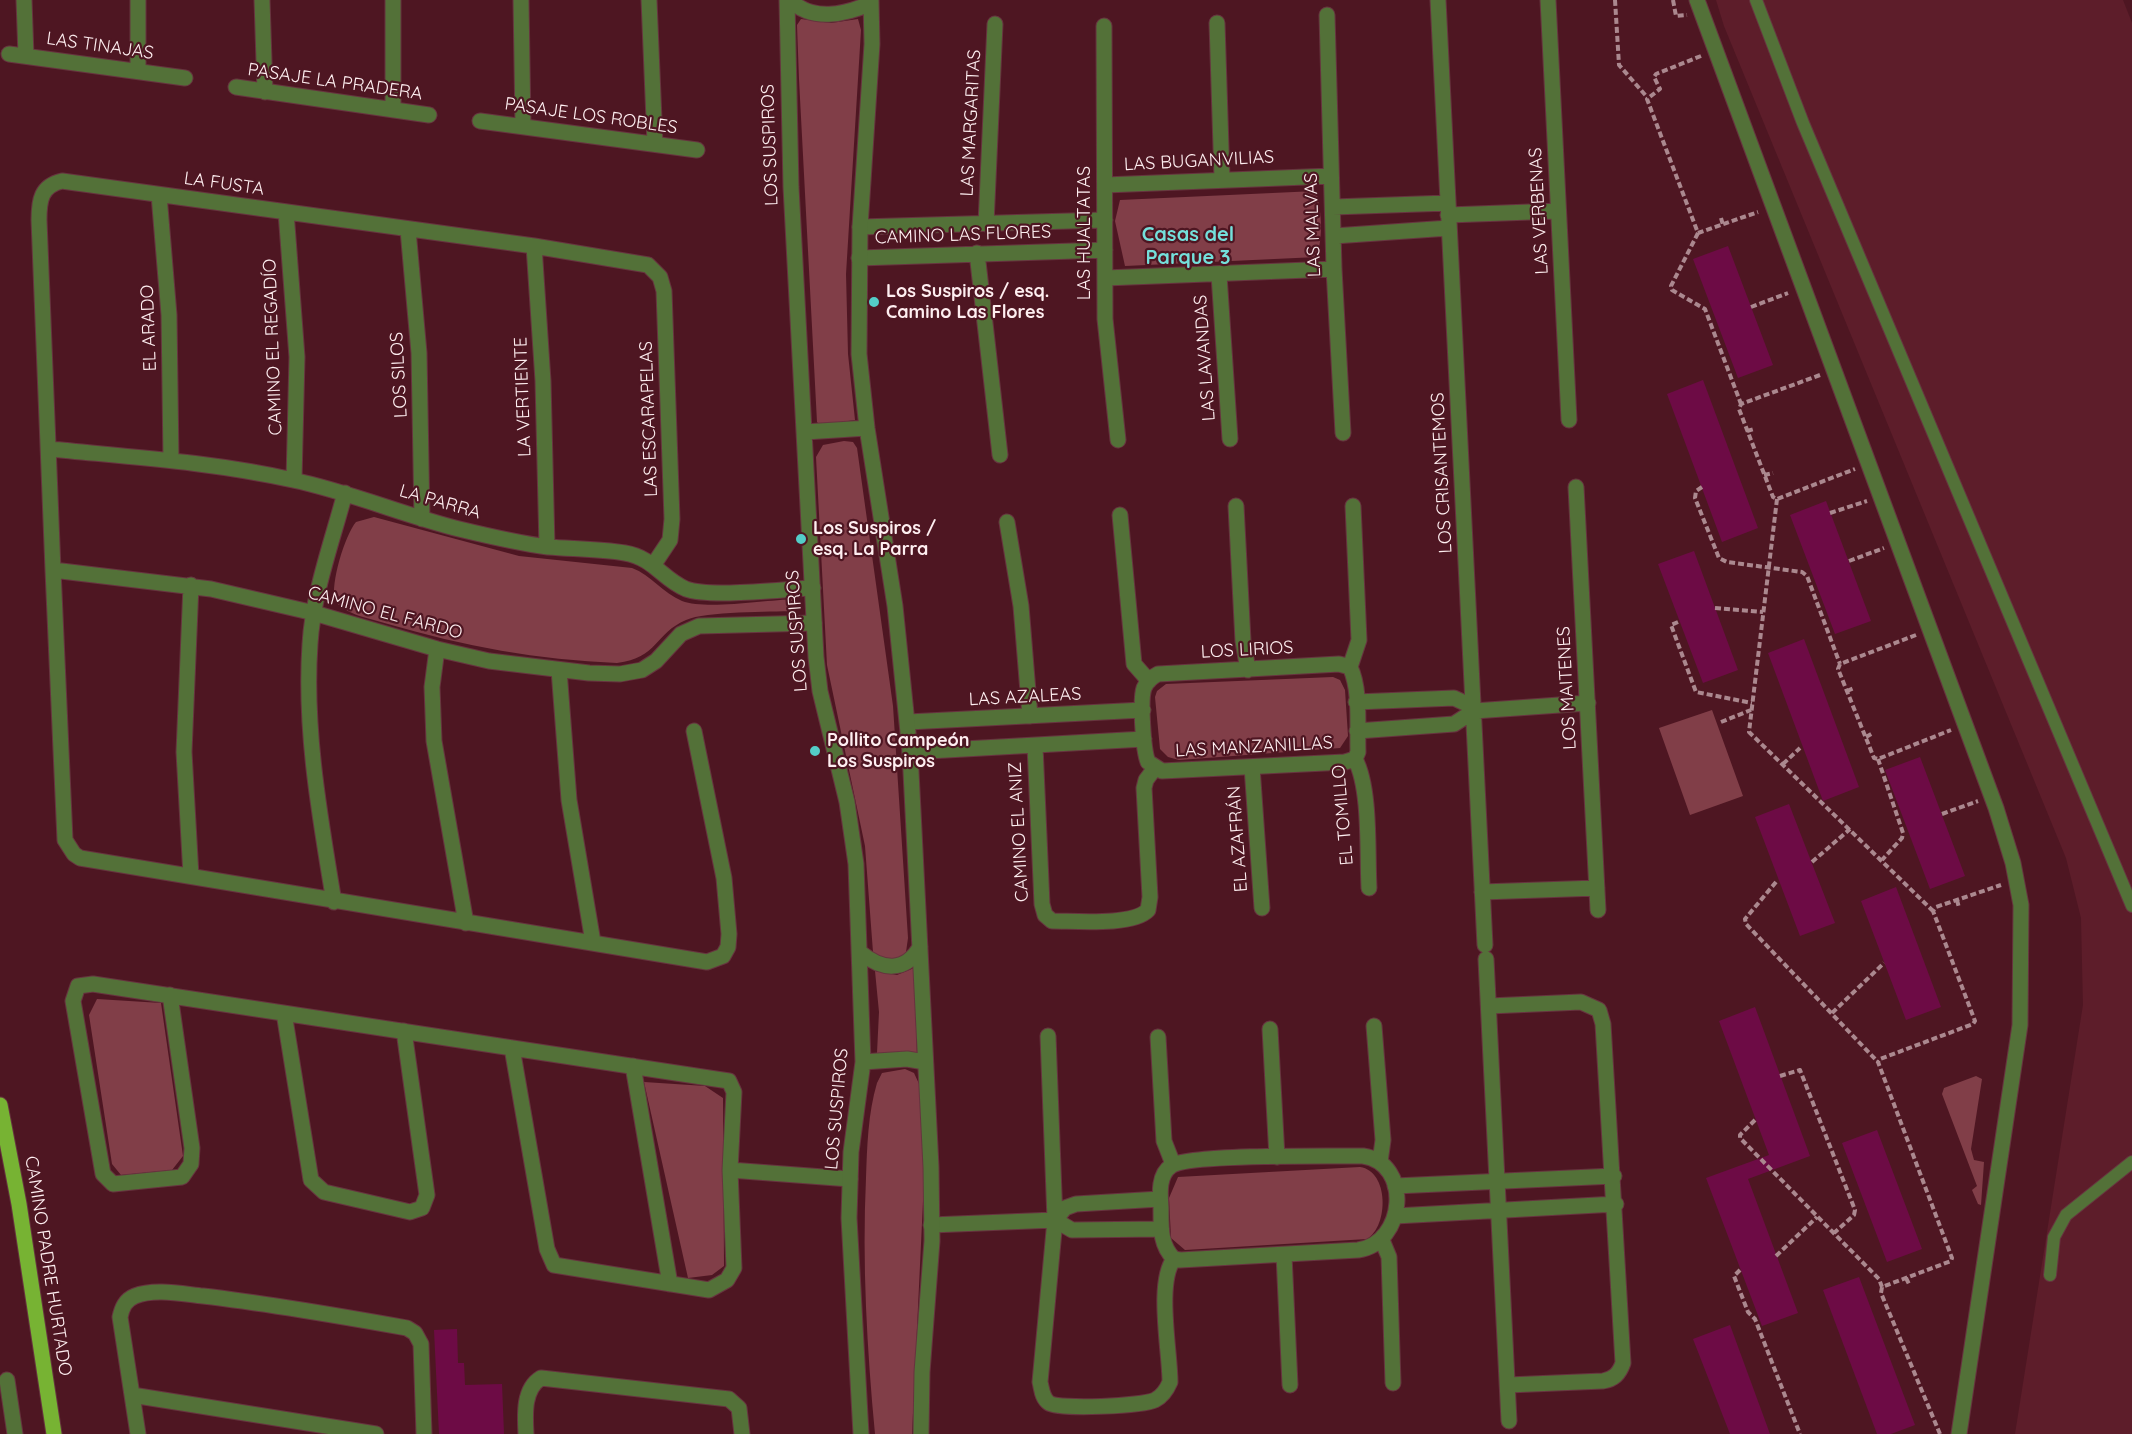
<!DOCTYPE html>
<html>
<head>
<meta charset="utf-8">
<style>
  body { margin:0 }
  canvas { display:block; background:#4e1622 }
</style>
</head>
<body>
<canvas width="2132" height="1434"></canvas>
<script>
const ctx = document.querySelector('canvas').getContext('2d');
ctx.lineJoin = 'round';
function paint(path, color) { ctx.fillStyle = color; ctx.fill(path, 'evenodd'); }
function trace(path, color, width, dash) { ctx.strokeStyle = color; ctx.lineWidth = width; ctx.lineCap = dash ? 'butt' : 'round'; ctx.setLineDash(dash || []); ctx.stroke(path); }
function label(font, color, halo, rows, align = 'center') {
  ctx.font = font + ' Quicksand,sans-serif'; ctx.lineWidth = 4.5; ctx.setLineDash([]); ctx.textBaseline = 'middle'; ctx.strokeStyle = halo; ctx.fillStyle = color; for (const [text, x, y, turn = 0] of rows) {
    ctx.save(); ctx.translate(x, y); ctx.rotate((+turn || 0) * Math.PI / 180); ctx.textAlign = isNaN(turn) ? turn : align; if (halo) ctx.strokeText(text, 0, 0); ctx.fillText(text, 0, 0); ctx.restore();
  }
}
paint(new Path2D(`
  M1716,0H2123L2132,23V1434H2015L2083,1005L2081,918L2066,858L1724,26Z`), '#5d1d2a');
paint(new Path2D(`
  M801,19L831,23L858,19L861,30L846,274L848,354L855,420L820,425L817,422L799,79L797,25Z
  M1316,191C1322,214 1323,234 1317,257L1125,266L1115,221L1120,200Z
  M844,441L853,442L857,448L893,706L908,938L906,952L899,962L875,957L873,952L865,846L827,665L816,457L823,445Z
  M374,517L519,556L632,568C651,575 663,593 682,601C706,610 767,600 795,599L802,605L794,611C770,612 706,611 686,620C655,633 658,658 617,663C539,660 463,646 388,624C370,618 348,616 335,601C330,584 345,535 356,522Z
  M1333,677L1340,680L1345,690L1348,736L1340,748L1179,760L1168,757L1160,749L1155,697L1157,691L1166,684Z
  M1712,710L1743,796L1690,815L1659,728Z
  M914,968L917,1056L877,1053L879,1012L875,971L897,975Z
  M97,999L161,1003L183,1156L172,1170L121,1175L112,1164L89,1015Z
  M905,1069L914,1073L920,1086L925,1159L912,1434H875C867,1349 862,1263 866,1178C867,1147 868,1113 877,1083L882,1073Z
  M1976,1076L1982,1079L1971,1149L1974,1160L1984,1162L1981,1205L1978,1204L1972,1190L1977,1186L1942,1094L1944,1088Z
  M644,1082L705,1086L723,1098L724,1266L712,1275L688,1278Z
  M1360,1167C1389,1171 1389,1226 1367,1239L1185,1250L1171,1238L1169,1198L1178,1177Z`), '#813e48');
paint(new Path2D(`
  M1728,246L1773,365L1738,378L1693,259Z
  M1703,380L1758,528L1722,542L1667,394Z
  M1826,501L1871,621L1835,634L1790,515Z
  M1694,551L1738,670L1703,683L1658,564Z
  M1804,639L1859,787L1823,801L1768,653Z
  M1920,757L1965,876L1930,889L1885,770Z
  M1789,804L1835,923L1800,936L1755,817Z
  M1896,887L1941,1007L1906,1020L1861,901Z
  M1755,1007L1810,1156L1748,1179L1798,1313L1762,1326L1706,1178L1769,1155L1719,1021Z
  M1877,1130L1922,1249L1887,1262L1842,1143Z
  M1859,1277L1915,1425L1891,1434H1877L1823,1290Z
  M1730,1325L1770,1434H1730L1693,1339Z
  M457,1329L458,1363H464L465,1385L502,1384L504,1434H439L434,1330Z`), '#6d0b45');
const service = new Path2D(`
  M1756,0L1803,123L2132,906
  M2050,1275L2054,1237L2066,1215L2132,1162`);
const minor = new Path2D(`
  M24,0L26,56
  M262,0L265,92
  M393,0V110
  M521,0L523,126
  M649,0L655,144
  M1438,0L1485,945
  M1548,0L1569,420
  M1697,0L1996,808L2013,863L2021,905L2020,1025L1959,1434
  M1327,15L1334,269L1343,433
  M1217,23L1222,179
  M1104,26L1105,319L1118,440
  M9,54L185,78
  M138,71V0
  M236,87L429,115
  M480,121L697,150
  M1105,185L1331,176
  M159,195L169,315L171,460
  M1333,207L1448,203
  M286,212L297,357L294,480
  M1448,215L1558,211
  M986,224L995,24
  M860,227L1105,220
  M408,230L419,353L422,519
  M1334,236L1449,228
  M534,246L543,381L547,547
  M977,253L1000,455
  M859,258L1105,250
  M1219,275L1230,439
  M1105,278L1334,269
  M50,449C131,457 213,462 293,480C350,492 403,515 459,529C488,536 518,543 548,547C574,549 600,549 625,553C654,558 662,579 686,589C710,598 785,589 813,588
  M1576,487L1598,910
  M1236,506L1243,641L1248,670
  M1120,515L1134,664L1149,681
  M1007,522L1021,606L1030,716
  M654,564L670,540L672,519L664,291L660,277L648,265L534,246L62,181C41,186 39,200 39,220L53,570L211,589L314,613L437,649L489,661L589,673L620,674L642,670L656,661L681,634L699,626L814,623
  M53,570L65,840L74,854L80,858L707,962L723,956L728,947L729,934L724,878L694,731
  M437,649L432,687L434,741L466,923
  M1350,667L1339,664L1158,674C1152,677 1147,681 1144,688C1140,699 1143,750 1148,762L1162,771L1345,762L1355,759
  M1350,667C1361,690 1357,726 1358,752L1355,759C1371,789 1367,853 1369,888
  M1350,667L1359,640L1353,506
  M559,670L569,800L593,942
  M1356,702L1454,698L1467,704L1474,711
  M908,722L1143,710
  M1357,731L1454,724L1474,711L1588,703
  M1035,746L1042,904L1045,915L1052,921C1076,921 1133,926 1148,910L1150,897L1144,788L1146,780L1155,768
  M910,752L1144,739
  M1252,767L1262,908
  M191,876L184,752L191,585
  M1482,892L1597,888
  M334,902C320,817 304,730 310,644C313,593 332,542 345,493
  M1486,959L1509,1421
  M170,995L192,1148L191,1164L182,1177L113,1184L103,1174L73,1001L78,986L93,984L709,1078L729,1081L734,1092L730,1170L734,1268L727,1280L709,1290L554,1265L547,1249L512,1048
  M1489,1006L1581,1002L1599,1010L1603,1024L1623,1363C1619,1374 1614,1379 1603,1381L1508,1385
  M284,1013L311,1180L324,1192L410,1212L422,1208L427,1195L404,1031
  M1374,1026L1383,1140L1380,1162
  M1270,1029L1277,1157
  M1048,1036L1055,1220L1040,1382C1042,1390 1042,1398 1049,1403C1059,1410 1143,1406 1155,1400C1163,1396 1167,1389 1170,1382C1170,1352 1156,1282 1174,1259
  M1158,1037L1164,1141L1173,1164
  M633,1066L670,1284
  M1363,1156C1412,1163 1406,1243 1358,1250L1180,1260L1174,1259C1160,1245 1161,1228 1161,1208C1160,1194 1158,1175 1171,1166C1187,1154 1334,1156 1363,1156Z
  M730,1170L850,1179
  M1395,1186L1614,1176
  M1395,1216L1616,1204
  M1055,1220L1065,1208L1076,1204L1160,1199
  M931,1225L1055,1220L1072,1230L1161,1229
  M1382,1240L1389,1257L1393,1383
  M1284,1255L1290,1385
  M7,1380L15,1434
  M132,1395L376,1434
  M138,1434L120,1317C122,1308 125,1300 135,1296C154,1288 183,1294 203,1296C272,1304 340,1316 407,1328L415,1333L421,1344L424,1434
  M526,1434C525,1415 523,1389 541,1378L729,1399L739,1408L742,1434`);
const tertiary = new Path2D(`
  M787,0L791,187L816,657L820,691L847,802L856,864L863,1062L851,1152L849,1218L861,1434
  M790,0C812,22 845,15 871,3
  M871,0L872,44L860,227L859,354L867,428L895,606L910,752L931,1167L932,1241L922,1372L921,1434
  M805,432L867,428
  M861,953C882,970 905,973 920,947
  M863,1062L907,1059L925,1062`);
const primary = new Path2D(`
  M0,1105L19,1204L54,1434`);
trace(service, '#67343f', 14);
trace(minor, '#67343f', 17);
trace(tertiary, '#67343f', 17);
trace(primary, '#67343f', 17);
trace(new Path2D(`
  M1615,0L1619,65L1647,97
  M1673,0L1676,16L1687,15
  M1701,56L1656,74L1654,77L1660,89L1647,99L1698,233L1758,212
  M1721,218L1723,225
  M1698,233L1671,286L1672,290L1705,309L1741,404
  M1751,307L1788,293
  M1820,375L1741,404L1739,409L1773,497L1777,499L1855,469
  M1747,431L1754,429
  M1764,475L1773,473
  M1702,487L1696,491L1695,498L1719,558L1727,562L1802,572L1807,576L1840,664
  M1777,499L1749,732L1933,911
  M1830,513L1867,501
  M1849,561L1884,548
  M1715,608L1763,612
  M1678,622L1671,625L1696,692L1752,703
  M1916,635L1840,664L1838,669L1874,758L1878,759L1951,730
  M1847,691L1854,688
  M1721,722L1751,710
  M1866,737L1873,733
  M1878,759L1903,833L1902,838L1882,860
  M1783,764L1800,748
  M1942,814L1978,801
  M1812,862L1850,829
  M1776,882L1745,919L1746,924L1878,1062
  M1957,900L1959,908
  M1832,1013L1884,963
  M1780,1076L1800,1070L1855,1210L1854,1215L1834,1233
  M1755,1120L1740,1135V1138L1879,1279L1882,1287
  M1776,1256L1817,1217
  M1740,1270L1734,1276L1748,1312L1755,1319L1800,1434
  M1906,1278L1909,1284
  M1940,1434L1881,1293L1882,1287L1951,1261L1952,1258L1878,1062L1880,1059L1973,1024L1975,1021L1933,911L1936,907L2001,885`), '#ab888f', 4, [6, 3]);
trace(service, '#537138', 12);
trace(minor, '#537138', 15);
trace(tertiary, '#537138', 15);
trace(primary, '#77b333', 15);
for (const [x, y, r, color] of [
  [874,302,6,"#54cdc8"],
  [801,539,6,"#54cdc8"],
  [815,751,6,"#54cdc8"]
]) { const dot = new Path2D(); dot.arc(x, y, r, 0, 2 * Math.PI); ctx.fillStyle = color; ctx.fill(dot); trace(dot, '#4e1622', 2); }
label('18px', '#feeef0', '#4e1622', [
  ["LAS TINAJAS",100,46,8],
  ["PASAJE LA PRADERA",335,82,8],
  ["PASAJE LOS ROBLES",591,116,8],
  ["LAS MARGARITAS",971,123,-87],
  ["LOS SUSPIROS",770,145,-92],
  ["LAS BUGANVILIAS",1199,161,-3],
  ["LA FUSTA",224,184,8],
  ["LAS VERBENAS",1539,211,-93],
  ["LAS MALVAS",1313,225,-92],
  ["LAS HUALTATAS",1085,233,-90],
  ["CAMINO LAS FLORES",963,235,-2],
  ["EL ARADO",149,328,-92],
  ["CAMINO EL REGADÍO",273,347,-92],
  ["LAS LAVANDAS",1205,358,-94],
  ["LOS SILOS",399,375,-93],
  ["LA VERTIENTE",523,397,-92],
  ["LAS ESCARAPELAS",649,419,-92],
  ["LOS CRISANTEMOS",1442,473,-93],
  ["LA PARRA",440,502,16],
  ["CAMINO EL FARDO",385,613,15],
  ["LOS SUSPIROS",797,631,-94],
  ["LOS LIRIOS",1247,650,-3],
  ["LOS MAITENES",1567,688,-93],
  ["LAS AZALEAS",1025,697,-3],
  ["LAS MANZANILLAS",1254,747,-3],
  ["EL TOMILLO",1343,815,-95],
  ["CAMINO EL ANIZ",1019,832,-93],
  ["EL AZAFRÁN",1238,839,-94],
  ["LOS SUSPIROS",837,1109,-85],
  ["CAMINO PADRE HURTADO",48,1266,81]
]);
label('bold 18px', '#feeef0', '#4e1622', [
  ["Los Suspiros / esq.",886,292],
  ["Camino Las Flores",886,313],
  ["Los Suspiros /",813,529],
  ["esq. La Parra",813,550],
  ["Pollito Campeón",827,741],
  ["Los Suspiros",827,762]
], 'left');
label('bold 20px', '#74e0db', '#4e1622', [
  ["Casas del",1188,235],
  ["Parque 3",1188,258]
]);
</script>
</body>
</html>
